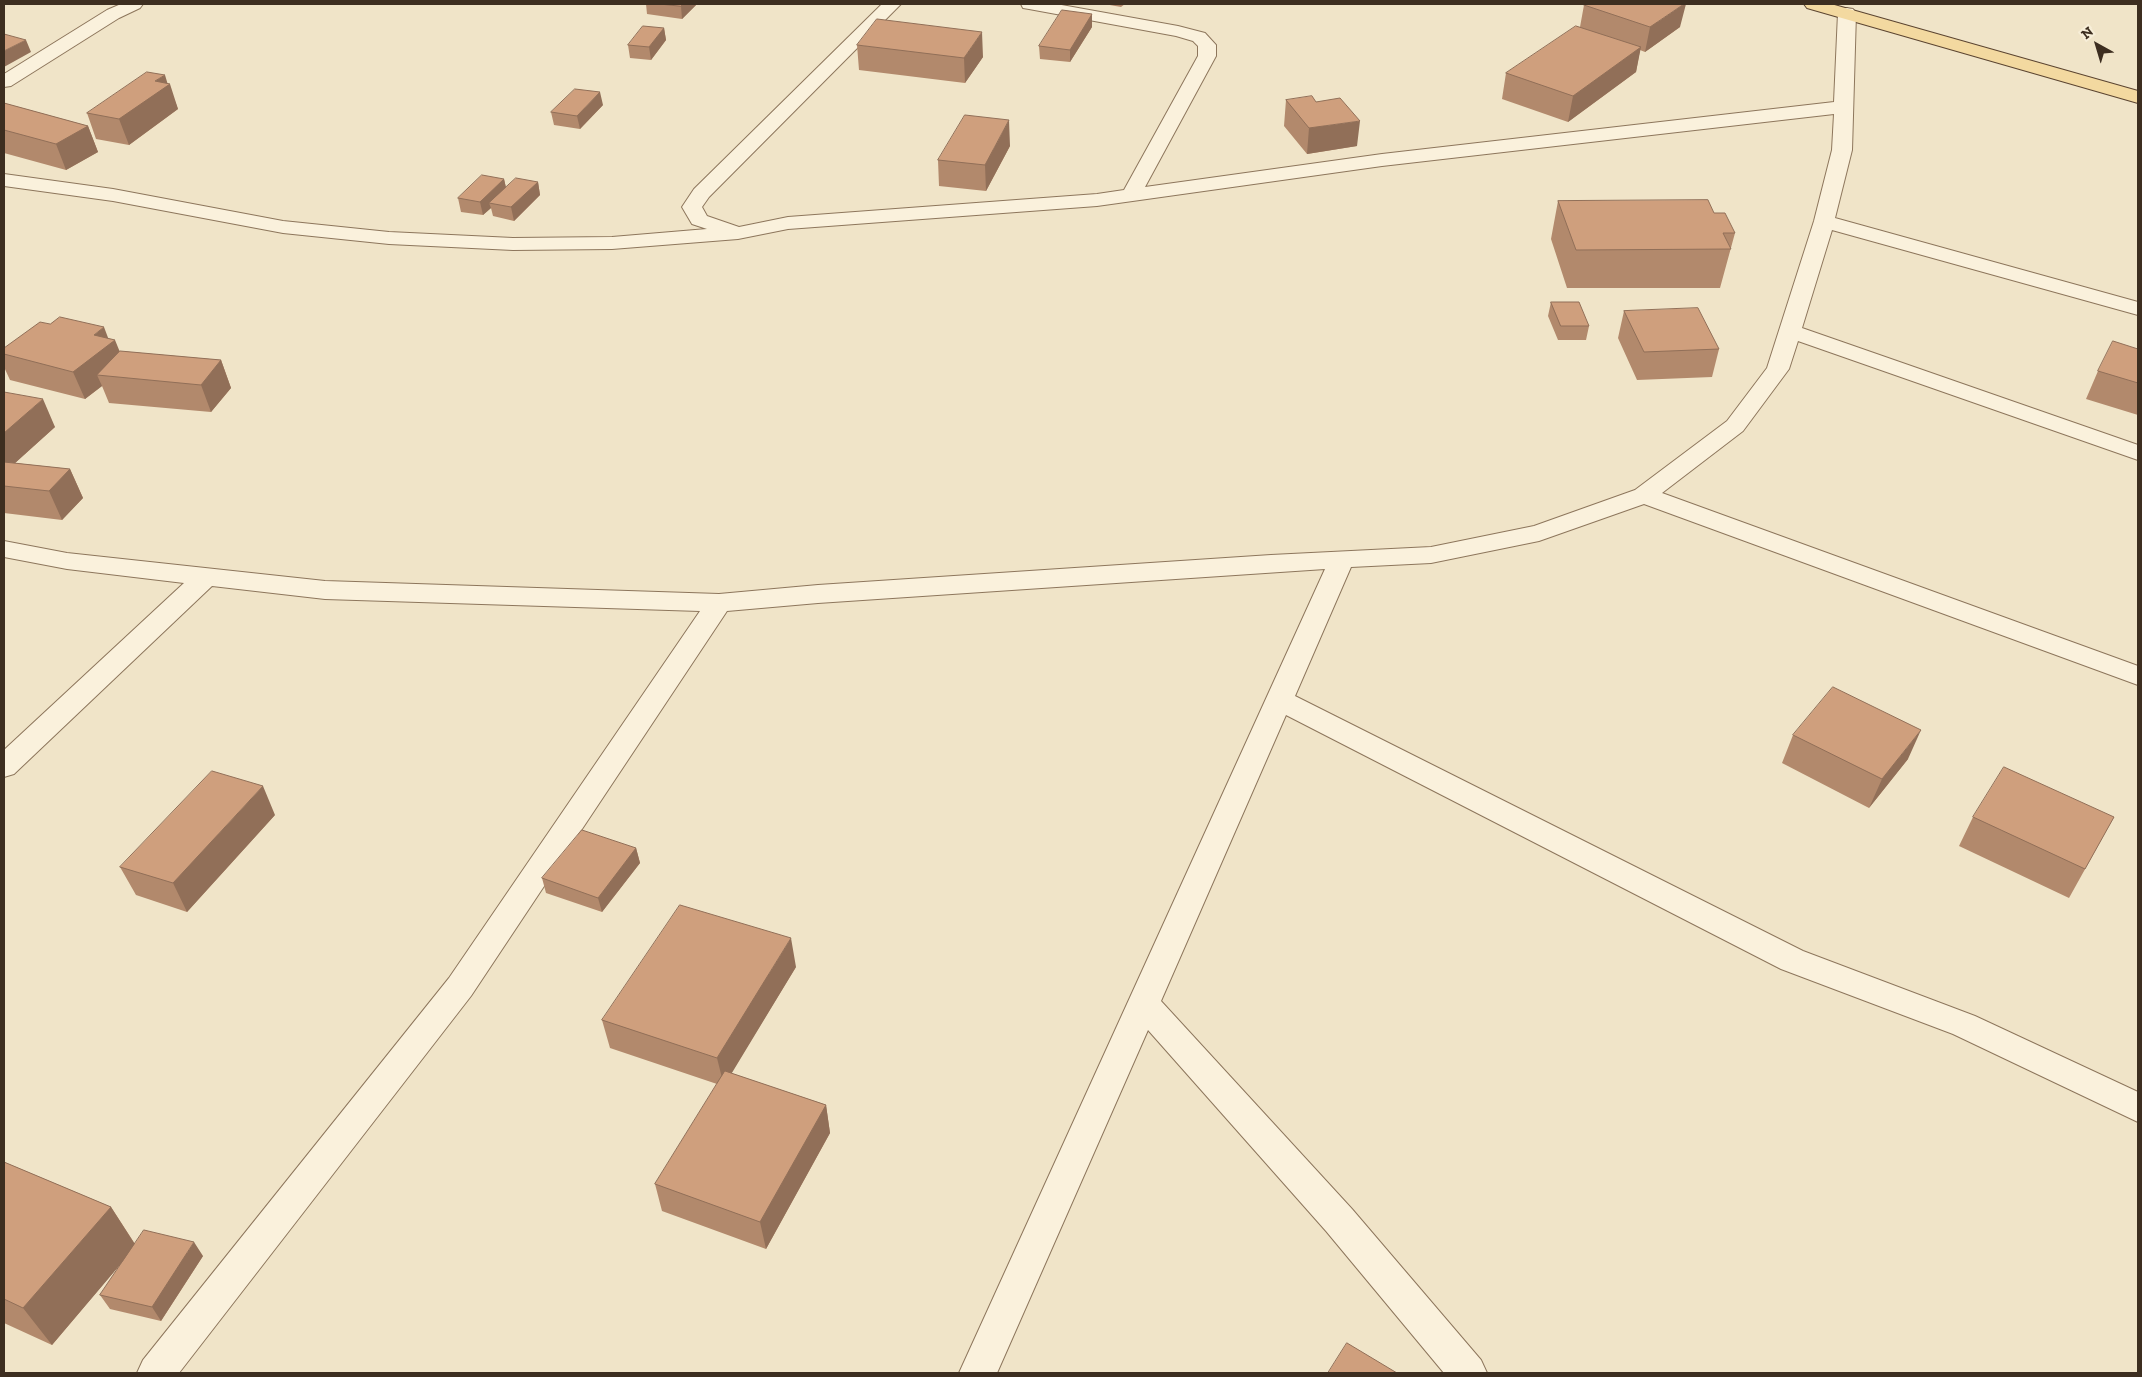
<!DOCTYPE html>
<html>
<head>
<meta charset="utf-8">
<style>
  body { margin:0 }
  #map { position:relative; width:2142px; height:1377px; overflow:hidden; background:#f0e4c8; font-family:"Zilla Slab",serif }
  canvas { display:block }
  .frame { position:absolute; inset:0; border:5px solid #3d2e20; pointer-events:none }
  .north { position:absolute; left:2072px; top:20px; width:50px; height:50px; -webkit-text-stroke:4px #f7eed8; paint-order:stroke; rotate:321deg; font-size:14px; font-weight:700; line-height:20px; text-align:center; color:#3d2e20 }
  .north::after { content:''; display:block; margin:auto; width:18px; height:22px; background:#3d2e20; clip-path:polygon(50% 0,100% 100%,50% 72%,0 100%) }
</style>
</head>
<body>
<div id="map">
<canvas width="2142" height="1377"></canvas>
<div class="frame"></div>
<div class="north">N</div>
</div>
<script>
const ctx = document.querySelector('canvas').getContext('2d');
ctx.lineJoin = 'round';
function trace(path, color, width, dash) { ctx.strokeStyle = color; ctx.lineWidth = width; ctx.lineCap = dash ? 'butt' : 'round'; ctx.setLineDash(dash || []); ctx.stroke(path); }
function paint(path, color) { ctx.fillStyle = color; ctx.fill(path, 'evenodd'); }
const minor = new Path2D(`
  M121,4H143L140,8L119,18L11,86L4,87V74L107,10Z
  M882,4H901L709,197L702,207L707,216L739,227L788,217L1097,194L1124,190L1198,56V46L1193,41L1176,36L1029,9L1023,8L1021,4H1056L1178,26L1205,33L1216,45V56L1145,187L1382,154L1834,102L1838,13L1841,9L1847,8L1853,9L1856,13L1852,150L1835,218L2138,302V315L1832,230L1802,328L2138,445V460L1798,341L1789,369L1743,431L1662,493L2138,666V685L1644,504L1539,541L1431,563L1351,567L1295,696L1803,951L1975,1016L2138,1092V1122L1953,1034L1781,969L1286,715L1161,1001L1352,1209L1481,1360L1487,1373H1444L1326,1231L1148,1030L997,1373H959L1325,569L818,603L727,611L471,996L179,1373H137L143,1360L449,978L700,611L325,599L212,586L14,774L4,777V750L184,583L67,569L4,557V541L67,553L325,581L719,594L818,585L1271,555L1431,547L1534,526L1635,490L1727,421L1767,368L1814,221L1832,150L1834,114L1382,166L1097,206L788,229L738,239L612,249L513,250L389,244L283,233L113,201L4,186V174L113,189L283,221L389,232L513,238L612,237L707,229L692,224L682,207L694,189Z`);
const major = new Path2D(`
  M1804,4H1831L2138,91V103L1807,8Z`);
trace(minor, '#8d765c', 2);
trace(major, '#5b4430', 2);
paint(minor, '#faf1dc');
paint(major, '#f3d9a0');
paint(new Path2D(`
  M646,4H697L682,19L647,14Z
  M1104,4H1125L1121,7Z
  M1584,5L1680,27L1645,52L1640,50L1636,72L1568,122L1502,99L1506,73L1580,27Z
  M1092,14V27L1070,62L1040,59L1039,46Z
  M664,28L666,40L651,60L630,58L628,45Z
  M857,45L983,57L965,83L859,70Z
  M168,83L178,109L129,145L96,139L87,113Z
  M1286,100L1357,146L1307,154L1284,126Z
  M4,103L88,126L98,152L66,170L4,153Z
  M603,105L580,129L554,125L551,112Z
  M1010,146L986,191L939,186L938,160Z
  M504,179L506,188L538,182L540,195L514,221L493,216L491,208L483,215L461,212L458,198Z
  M1558,201L1714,213L1735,233L1720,288H1567L1551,239Z
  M1551,302L1589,326L1586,340H1558L1548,316Z
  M1624,311L1719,349L1712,377L1637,380L1618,338Z
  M108,338L119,351L221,360L231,388L211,412L109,403L102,386L85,399L10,380L4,367V348Z
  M2138,349V415L2086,399L2098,371Z
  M4,392L55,427L15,463L70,469L83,498L62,520L4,513Z
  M1793,735L1908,759L1869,808L1782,763Z
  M275,815L187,912L136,895L120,867Z
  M1973,817H2114L2069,898L1959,846Z
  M636,848L640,863L602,912L546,893L542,878Z
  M796,967L731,1073L826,1105L830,1133L766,1249L662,1211L655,1184L717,1084L610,1048L602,1020Z
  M4,1162L111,1207L135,1244L203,1256L161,1321L110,1309L100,1295L123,1261L52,1345L4,1323Z`), '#b2896c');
paint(new Path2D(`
  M683,4H697L682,19L681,6Z
  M1684,4H1686L1680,27L1645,52L1650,27Z
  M1092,14V27L1070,62V50Z
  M664,28L666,40L651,60L649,47Z
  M982,32L983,57L965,83L964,58Z
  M26,40L31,52L4,67V51Z
  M1641,47L1636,72L1568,122L1573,96Z
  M165,75L168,85L170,84L178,109L129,145L119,119L155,81Z
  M600,92L603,105L580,129L577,116Z
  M1009,120L1010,146L986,191L985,165Z
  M1360,121L1357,146L1307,154L1309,128Z
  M88,126L98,152L66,170L56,144Z
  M504,179L507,192L489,203L491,208L483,215L480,202Z
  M538,182L540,195L514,221L511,207Z
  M104,327L110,343L115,340L126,367L97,375L102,386L85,399L73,372L94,335Z
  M221,360L231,388L211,412L201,385Z
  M43,399L55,427L4,473V433Z
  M70,469L83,498L62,520L49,491Z
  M1921,730L1908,759L1869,808L1882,779Z
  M263,786L275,815L187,912L173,883Z
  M636,848L640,863L602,912L598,898Z
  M791,938L796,967L724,1086L717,1058Z
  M826,1105L830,1133L766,1249L760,1222Z
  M111,1207L136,1246L52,1345L23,1308Z
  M194,1242L203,1256L161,1321L152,1307Z`), '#916f58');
const building = new Path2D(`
  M660,4H683L681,6Z
  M1586,4H1684L1650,27L1584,5Z
  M1062,10L1092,14L1070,50L1039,46Z
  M877,19L982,32L964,58L857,45Z
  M643,26L664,28L649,47L628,45Z
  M1576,26L1641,47L1573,96L1506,73Z
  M4,34L26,40L4,51Z
  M147,72L165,75L155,81L170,84L119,119L87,113Z
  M575,89L600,92L577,116L551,112Z
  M1312,96L1316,102L1340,98L1360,121L1309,128L1286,100Z
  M4,103L88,126L56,144L4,130Z
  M965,115L1009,120L985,165L938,160Z
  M482,175L504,179L480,202L458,198Z
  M516,178L538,182L511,207L489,203Z
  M1708,200L1714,213H1725L1735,233H1723L1731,249L1576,250L1558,201Z
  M1551,302H1579L1589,326H1561Z
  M1698,308L1719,349L1644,352L1624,311Z
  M60,317L104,327L94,335L115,340L73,372L4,354V348L40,322L50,324Z
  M2113,341L2138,349V383L2098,371Z
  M120,351L221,360L201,385L97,375Z
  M4,392L43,399L4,433Z
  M4,462L70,469L49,491L4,486Z
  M1833,687L1921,730L1882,779L1793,735Z
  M2004,767L2114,817L2085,869L1973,817Z
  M212,771L263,786L173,883L120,867Z
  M582,830L636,848L598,898L542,878Z
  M680,905L791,938L717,1058L602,1020Z
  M725,1071L826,1105L760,1222L655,1184Z
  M4,1162L111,1207L23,1308L4,1299Z
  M144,1230L194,1242L152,1307L100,1295Z
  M1347,1343L1397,1373H1328Z`);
paint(building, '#cf9f7d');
trace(building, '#916f58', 1);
</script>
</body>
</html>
